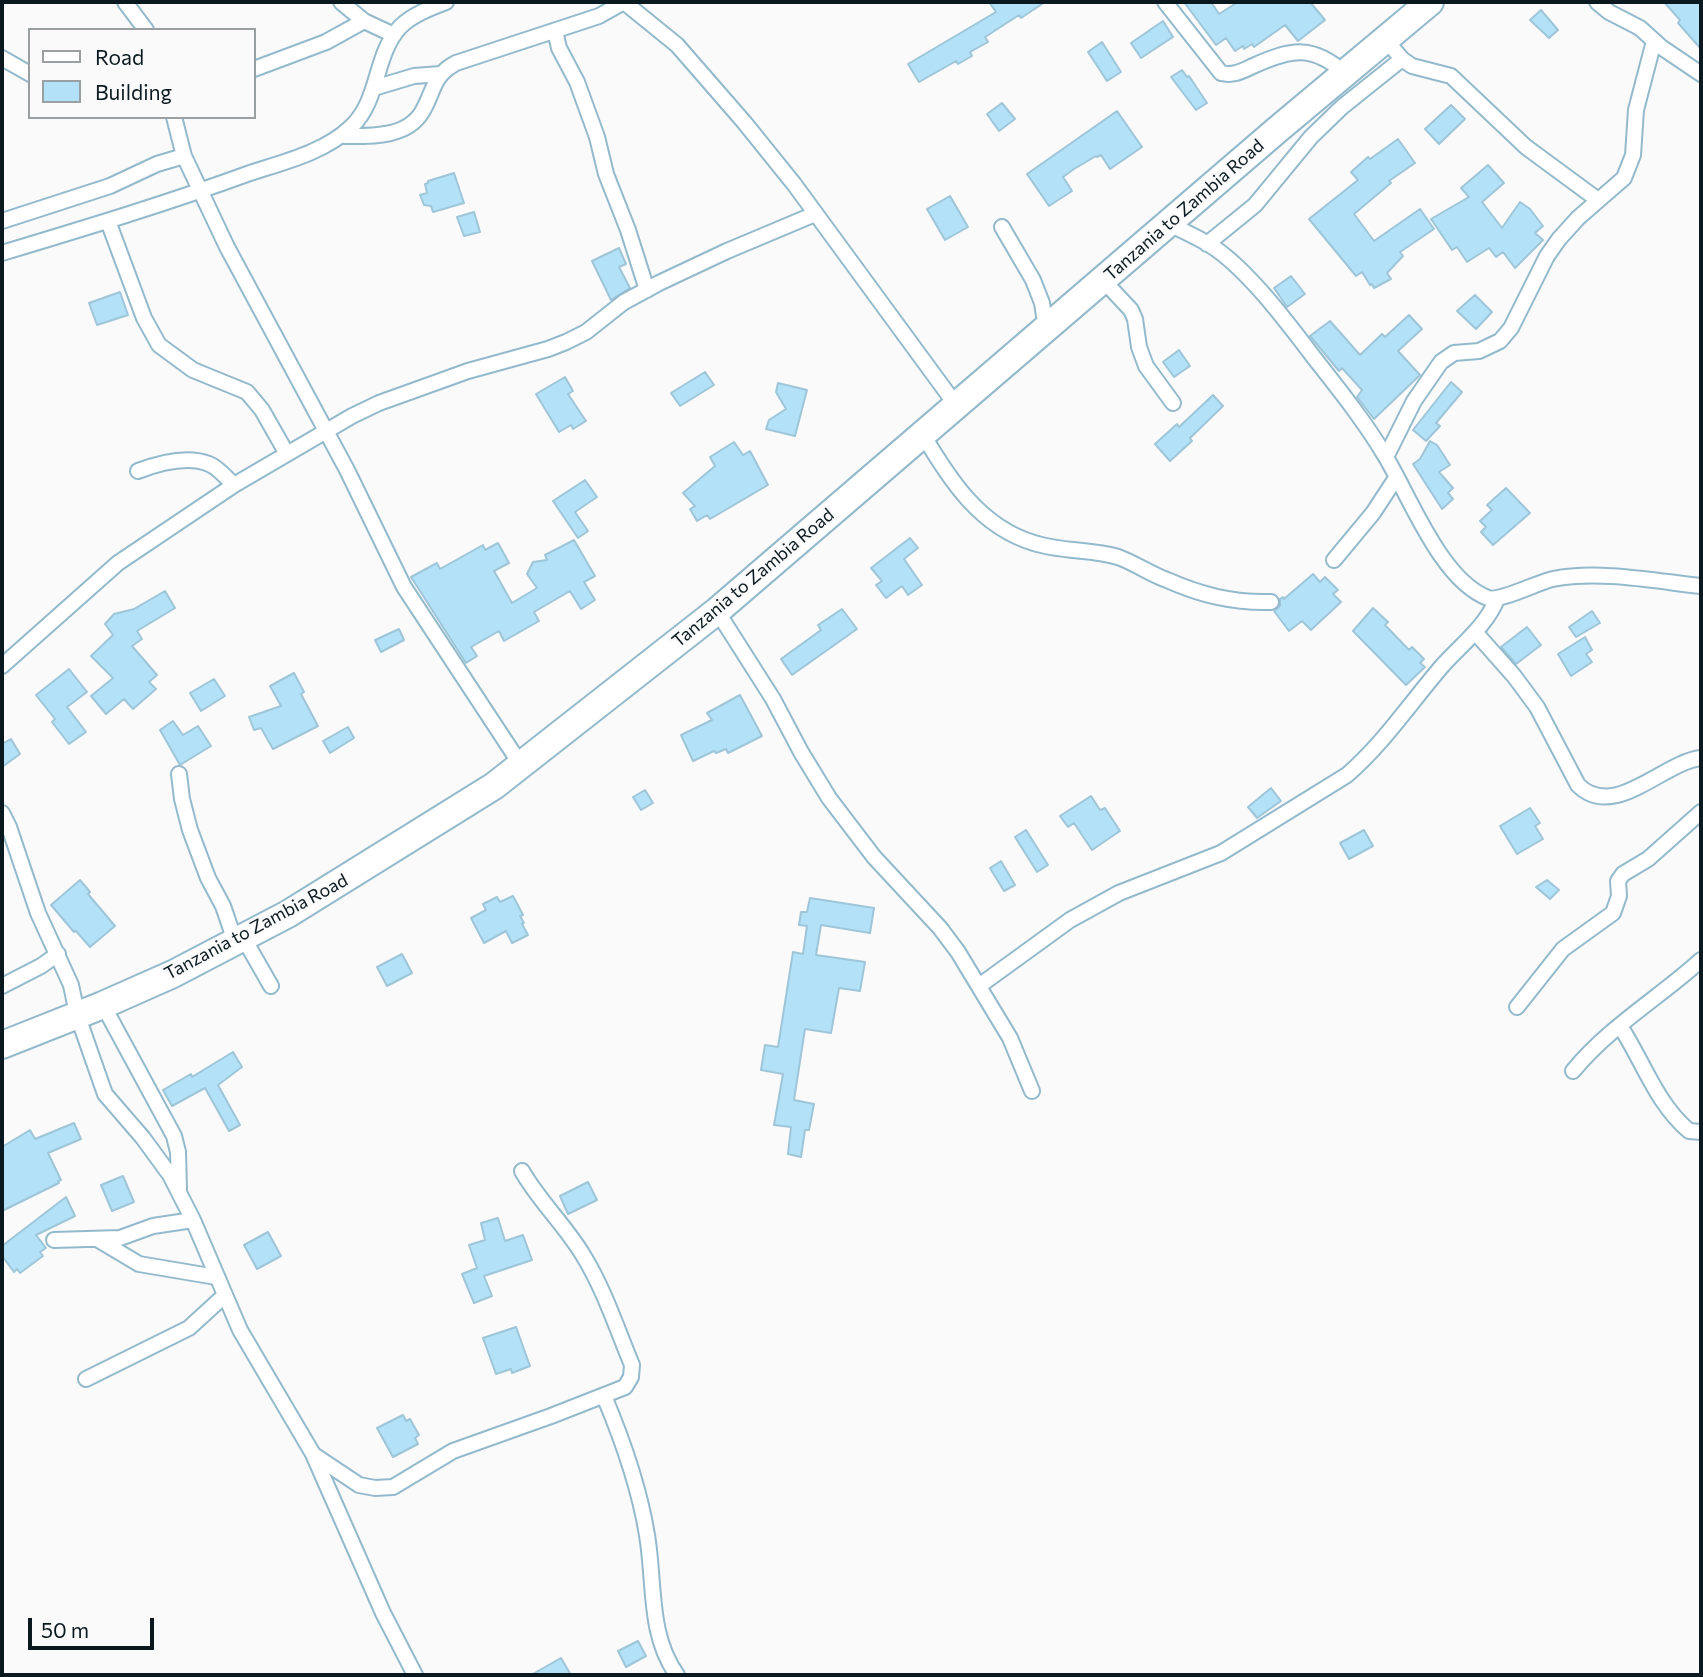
<!DOCTYPE html>
<html>
<head>
<meta charset="utf-8">
<style>
  body { margin:0 }
  #map { position:relative; width:1703px; height:1677px; overflow:hidden; background:#fafafa; font-family:Commissioner,sans-serif }
  canvas { display:block }
  .frame { position:absolute; inset:0; border:4px solid #0a191f; pointer-events:none }
  .legend { position:absolute; left:28px; top:28px; width:228px; height:91px; box-sizing:border-box; background:#fafafa; border:2px solid #9aa0a2; margin:0; padding:9px 12px; list-style:none; font-size:21px; color:#0a191f }
  .legend li { display:flex; align-items:center; gap:14px; height:35px }
  .legend b { width:35px; border:2px solid #9aa0a2 }
  .scale { position:absolute; left:28px; top:1618px; width:126px; height:32px; box-sizing:border-box; border:4px solid #0a191f; border-top:0; padding-left:9px; font-size:21px; line-height:24px; white-space:nowrap; color:#0a191f; -webkit-text-stroke:5px #fafafa; paint-order:stroke }
</style>
</head>
<body>
<div id="map">
<canvas width="1703" height="1677"></canvas>
<div class="frame"></div>
<ul class="legend">
<li><b style="height:9px;background:#fff"></b>Road</li>
<li><b style="height:19px;background:#b3e2f8"></b>Building</li>
</ul>
<div class="scale">50 m</div>
</div>
<script>
const ctx = document.querySelector('canvas').getContext('2d');
ctx.lineJoin = 'round';
function paint(path, color) { ctx.fillStyle = color; ctx.fill(path, 'evenodd'); }
function trace(path, color, width, dash) { ctx.strokeStyle = color; ctx.lineWidth = width; ctx.lineCap = dash ? 'butt' : 'round'; ctx.setLineDash(dash || []); ctx.stroke(path); }
function label(font, color, halo, rows, align = 'center') {
  ctx.font = font + ' Commissioner,sans-serif'; ctx.lineWidth = 5; ctx.setLineDash([]); ctx.textBaseline = 'middle'; ctx.strokeStyle = halo; ctx.fillStyle = color; for (const [text, x, y, turn = 0] of rows) {
    ctx.save(); ctx.translate(x, y); ctx.rotate((+turn || 0) * Math.PI / 180); ctx.textAlign = isNaN(turn) ? turn : align; if (halo) ctx.strokeText(text, 0, 0); ctx.fillText(text, 0, 0); ctx.restore();
  }
}
const building = new Path2D(`
  M989,2H1045L1021,18L1019,15L985,37L988,42L970,52L972,56L958,64L956,61L919,82L908,64L996,12Z
  M1184,2H1211L1219,14L1238,2H1310L1325,20L1298,41L1285,25L1254,47L1252,44L1244,49L1243,46L1235,51L1226,38L1216,45Z
  M1664,2H1701V49L1678,23L1680,20Z
  M1541,10L1558,30L1549,38L1530,20Z
  M1163,21L1173,37L1141,58L1131,43Z
  M1102,42L1121,72L1107,81L1088,52Z
  M1182,70L1187,77L1189,76L1207,103L1196,110L1171,77Z
  M1002,103L1015,119L999,131L987,114Z
  M1451,105L1465,119L1439,144L1425,129Z
  M1117,111L1142,147L1110,169L1101,155L1097,157L1096,156L1074,169L1063,177L1072,191L1049,206L1027,174Z
  M1398,139L1415,163L1389,181L1391,183L1354,214L1374,241L1420,209L1434,229L1400,252L1403,256L1387,273L1391,279L1374,288L1372,284L1370,285L1362,272L1356,276L1309,219L1358,180L1351,172L1368,157L1370,159Z
  M1488,165L1504,183L1482,202L1502,228L1520,202L1530,209L1543,226L1535,233L1543,240L1515,268L1503,252L1496,257L1489,248L1467,262L1457,247L1452,250L1431,219L1469,197L1461,188Z
  M454,173L464,203L433,212L431,206L424,205L420,195L427,193L425,184L428,183V181Z
  M950,196L968,227L945,240L927,209Z
  M474,212L480,232L464,236L457,217Z
  M619,248L626,264L619,267L630,288L611,300L592,261Z
  M1291,276L1305,294L1287,307L1274,288Z
  M120,292L128,315L97,325L89,303Z
  M1475,295L1492,312L1476,329L1457,311Z
  M1409,315L1422,329L1398,351L1420,375L1374,419L1357,397L1362,390L1342,368L1339,371L1310,336L1330,321L1360,355L1382,334L1385,337Z
  M1179,350L1190,366L1174,377L1163,362Z
  M705,372L714,385L680,406L671,393Z
  M565,377L573,391L568,394L586,421L573,429L571,425L559,432L536,394Z
  M1451,382L1462,392L1436,423L1440,426L1426,441L1413,430Z
  M778,383L807,390L795,436L766,429L769,420L786,409L776,392Z
  M1213,395L1223,406L1190,438L1192,441L1170,461L1155,444L1177,424L1179,427Z
  M1430,441L1437,445L1450,465L1439,472L1453,488L1448,493L1453,499L1442,509L1413,464L1420,459Z
  M734,442L743,455L750,451L768,485L710,519L707,515L697,521L690,509L695,506L683,493L715,466L710,457Z
  M585,480L597,497L575,512L588,531L578,538L553,501Z
  M1506,488L1530,513L1493,545L1481,532L1486,527L1480,521L1492,510L1487,505Z
  M910,538L918,548L904,559L922,585L908,595L902,586L886,598L876,585L882,581L871,568Z
  M574,540L595,576L584,582L595,600L581,609L570,591L534,612L539,621L504,641L499,631L471,647L477,656L466,663L411,577L437,563L440,569L483,545L485,550L498,543L509,563L494,571L512,603L537,588L527,574L533,562L547,560L545,555Z
  M1313,574L1320,582L1325,577L1338,590L1333,594L1341,602L1311,630L1302,621L1289,631L1274,611L1280,606V599L1283,597L1284,599Z
  M165,591L175,608L137,631L142,639L132,646L157,675L149,682L156,689L133,709L124,699L106,714L91,696L113,678L91,656L113,635L105,624L114,614L134,609Z
  M1373,608L1388,622L1385,625L1409,650L1412,647L1424,659L1420,663L1425,667L1406,685L1353,631Z
  M842,609L857,629L792,675L781,659L821,630L818,625Z
  M1592,611L1600,623L1576,637L1569,627Z
  M1527,627L1541,645L1516,664L1501,647Z
  M399,629L404,640L381,652L375,640Z
  M1585,637L1592,650L1586,654L1592,662L1571,676L1558,654Z
  M69,669L87,692L67,707L86,732L69,744L52,722L55,719L36,695Z
  M294,673L304,692L301,694L318,726L273,749L261,728L254,730L249,717L281,706L270,686Z
  M214,679L225,696L201,711L190,693Z
  M740,695L762,736L728,753L726,749L716,753L714,751L693,761L681,735L712,720L707,713Z
  M173,721L183,735L198,726L211,746L180,765L160,730Z
  M348,727L354,738L330,753L323,741Z
  M11,739L20,754L2,767V744Z
  M1271,788L1281,801L1257,818L1248,807Z
  M645,790L653,803L641,810L633,797Z
  M1091,796L1100,810L1105,808L1120,831L1092,850L1074,823L1068,827L1060,816Z
  M1530,808L1540,823L1535,826L1543,839L1517,854L1500,826Z
  M1026,830L1048,865L1037,872L1015,837Z
  M1364,830L1373,846L1349,859L1340,843Z
  M1001,861L1015,885L1004,891L990,868Z
  M80,880L90,892L88,894L115,926L90,947L76,931L74,932L51,905Z
  M1547,880L1559,890L1550,899L1536,887Z
  M513,896L523,915L520,916L524,923L522,924L528,935L512,943L506,931L484,943L471,918L486,910L483,904L497,897L500,902Z
  M810,898L874,908L870,933L821,925L816,955L865,962L860,991L839,988L831,1033L805,1029L794,1100L814,1104L809,1130H805L801,1157L788,1154L791,1127L774,1125L783,1074L761,1070L765,1045L778,1047L793,952L803,954L807,926L799,925L801,912H807Z
  M402,954L412,973L387,986L377,967Z
  M233,1052L242,1067L218,1085L240,1125L229,1131L205,1088L172,1106L163,1090L191,1074L192,1077Z
  M74,1123L81,1139L48,1153L61,1180L58,1181L59,1183L2,1211V1147L30,1130L35,1139Z
  M123,1176L134,1202L112,1211L101,1185Z
  M588,1182L597,1200L568,1214L560,1196Z
  M66,1197L75,1216L36,1235L46,1248L40,1252L43,1256L20,1273L17,1269L14,1272L2,1256V1246Z
  M498,1218L505,1241L523,1235L532,1260L484,1276L492,1296L474,1303L462,1274L477,1268L469,1245L485,1240L481,1223Z
  M268,1232L281,1256L257,1269L244,1245Z
  M516,1327L530,1366L512,1373L511,1369L496,1374L483,1338Z
  M403,1415L406,1421L410,1419L419,1435L415,1438L418,1444L393,1457L377,1428Z
  M638,1641L646,1656L626,1667L618,1651Z
  M561,1658L571,1675H531Z`);
paint(building, '#b3e2f8');
trace(building, '#9ec5d8', 2);
const street = new Path2D(`
  M125,2L146,30
  M341,2L364,21L394,35
  M624,2L677,45L744,122L794,184L956,405
  M1165,2L1221,73C1234,76 1242,71 1253,66C1293,48 1313,45 1346,74
  M1597,2L1609,12L1640,28L1661,47L1701,74
  M555,31L559,48L577,82L597,137L606,174L628,230L647,290
  M1386,40L1402,59L1412,66L1451,76L1526,147L1598,200
  M2,58L30,74
  M254,69L326,42L364,21
  M374,88L414,76L441,74
  M174,117L184,156L227,247L347,470L404,587L521,765
  M340,136C367,136 406,139 422,112C435,90 432,76 456,63L599,16L624,2
  M2,221L110,186L157,164L184,156
  M108,221L144,318L159,345L193,370L247,392L262,410L287,454
  M1169,224C1185,232 1202,239 1216,249C1250,273 1287,322 1312,355C1337,387 1363,419 1384,454C1409,494 1440,580 1488,598C1500,602 1538,582 1553,579C1599,570 1655,581 1701,586
  M1002,227L1033,280L1042,303L1046,329
  M1207,244L1255,205L1311,137L1342,107L1402,59
  M2,253C85,228 168,203 250,173C284,162 325,152 351,127C380,100 374,55 400,27C412,15 430,8 446,2
  M1103,280L1131,310L1135,319L1139,347L1146,366L1173,403
  M922,433C949,479 980,527 1034,543C1062,552 1091,549 1118,557C1135,563 1150,574 1167,580C1201,595 1233,603 1271,602
  M1386,457L1414,401L1441,362L1454,353L1479,351L1500,341L1511,328L1547,256L1559,239L1578,218L1624,178L1633,155L1636,110L1654,41
  M138,471C159,463 187,455 209,464C219,468 226,478 234,485
  M1334,560L1373,513L1396,478
  M717,611L773,699L801,752L829,798L874,857L940,928L958,952L1010,1038L1032,1091
  M1475,632L1514,676L1537,707L1578,785C1614,821 1663,762 1701,758
  M2,666L118,563L234,485L352,416L379,403L468,371L548,349L566,342L586,332L624,302L659,283L727,251L815,214
  M179,774L182,799L190,830L208,878L223,906L235,941
  M2,813L9,827L38,913L71,985L77,1014L105,1094L143,1138L170,1175L193,1220L240,1330L313,1454L383,1613L415,1675
  M243,937L271,986
  M2,986L41,966L58,954
  M979,986L1070,920L1119,893L1221,853L1347,775C1384,743 1411,702 1443,665C1462,644 1486,626 1497,599
  M103,1005L174,1136L178,1152L179,1189
  M1517,1007L1563,949L1613,913L1619,896L1618,881L1623,874L1648,859L1701,812
  M1620,1026C1643,1061 1656,1103 1689,1131L1701,1132
  M1573,1071C1609,1027 1659,998 1701,960
  M97,1239L139,1264L216,1277
  M54,1240L120,1238L153,1226L193,1220
  M86,1379L189,1328L224,1296
  M604,1396C623,1441 639,1486 647,1535C655,1582 648,1635 677,1675
  M314,1455L359,1485L375,1488L393,1487L453,1451L551,1416L625,1387L631,1377L632,1365C617,1329 604,1289 583,1255C565,1225 539,1201 522,1171`);
const highway = new Path2D(`
  M2,1045L103,1005L173,974L288,914L494,786L717,611L1277,130L1430,2`);
trace(street, '#93bacc', 18);
trace(highway, '#93bacc', 30);
trace(street, '#fff', 14);
trace(highway, '#fff', 26);
label('18px', '#0a191f', '#fafafa', [
  ["Tanzania to Zambia Road",1184,210,-41],
  ["Tanzania to Zambia Road",753,578,-40],
  ["Tanzania to Zambia Road",256,927,-28]
]);
</script>
</body>
</html>
